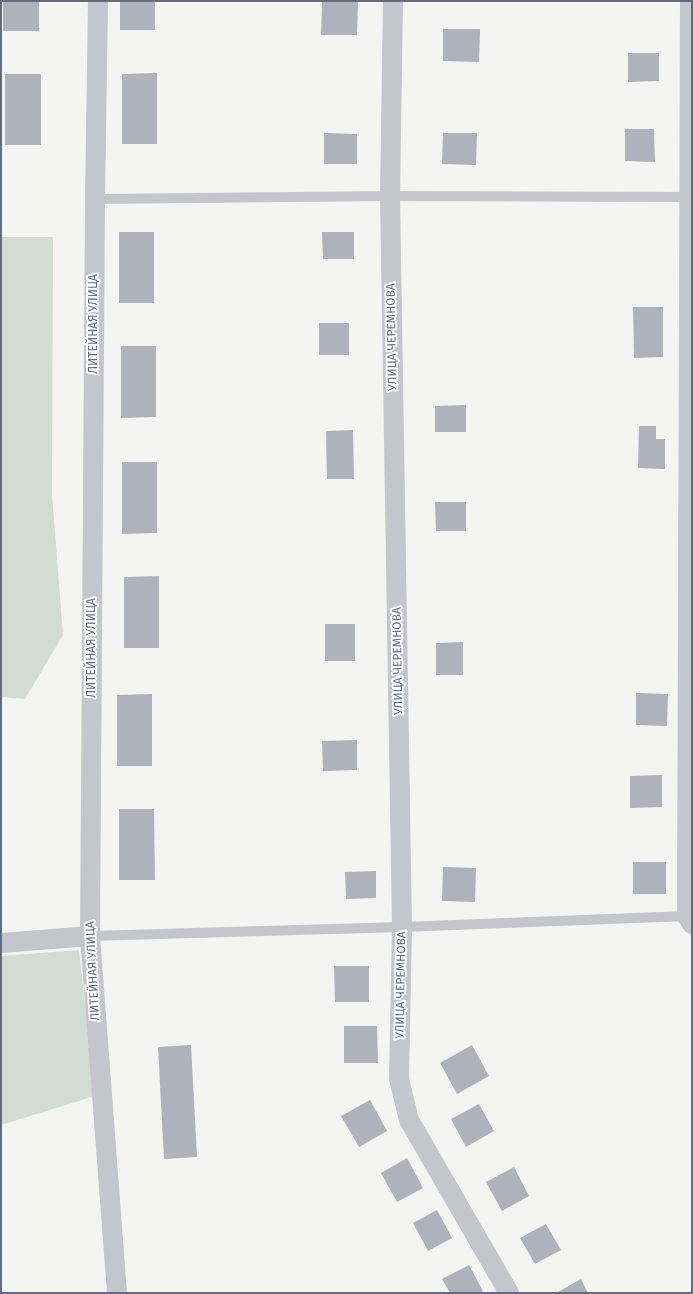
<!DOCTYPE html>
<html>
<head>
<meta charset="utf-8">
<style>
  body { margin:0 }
  #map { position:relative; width:693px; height:1294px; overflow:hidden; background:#f4f5f2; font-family:"Fira Sans",sans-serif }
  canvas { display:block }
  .frame { position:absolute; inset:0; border:2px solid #666a81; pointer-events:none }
</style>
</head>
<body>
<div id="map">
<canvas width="693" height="1294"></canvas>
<div class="frame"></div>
</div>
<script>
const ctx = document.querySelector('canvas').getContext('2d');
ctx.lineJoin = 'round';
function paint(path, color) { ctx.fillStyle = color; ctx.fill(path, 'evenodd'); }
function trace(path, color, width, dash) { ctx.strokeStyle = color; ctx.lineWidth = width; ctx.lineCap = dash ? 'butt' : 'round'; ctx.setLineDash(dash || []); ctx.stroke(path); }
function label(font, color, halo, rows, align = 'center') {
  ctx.font = font + ' "Fira Sans",sans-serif'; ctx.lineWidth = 4; ctx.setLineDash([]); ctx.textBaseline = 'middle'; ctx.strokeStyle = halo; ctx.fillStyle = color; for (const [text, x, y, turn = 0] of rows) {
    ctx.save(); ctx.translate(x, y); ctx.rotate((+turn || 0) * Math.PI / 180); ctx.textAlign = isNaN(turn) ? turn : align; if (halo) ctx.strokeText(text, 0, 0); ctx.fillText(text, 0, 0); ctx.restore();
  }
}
paint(new Path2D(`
  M1,237H53L52,494L63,635L25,699L1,697Z
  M79,950L95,1096L1,1125V956Z`), '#d3dcd4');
paint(new Path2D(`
  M3,1H39V31H3Z
  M120,1H155V30H120Z
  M322,2H358L357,35H321Z
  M443,29H480L479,62L443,61Z
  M628,53H659V81L628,82Z
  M157,73V144H122V74Z
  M5,74H41V145H5Z
  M625,129H654L655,162L625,161Z
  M324,133L357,134V164H324Z
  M443,133H477L476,165L442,164Z
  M119,232H154V303H119Z
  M322,232H354V259H323Z
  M633,307H663V357L634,358Z
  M319,323H349V355H319Z
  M121,346H156V417L121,418Z
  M466,405V432H435V406Z
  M639,426H656V439H665V469L638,468Z
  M353,430L354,479H327L326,431Z
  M122,462H157V533L122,534Z
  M435,502H466V531H436Z
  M159,576V648H124V577Z
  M325,624H355V661H325Z
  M463,642V675H436V643Z
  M636,693L668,694L667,726L636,725Z
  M152,694V766H117V695Z
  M357,740V770L323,771L322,741Z
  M662,775V807L630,808V776Z
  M119,809H154L155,880H119Z
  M633,862H666V894H633Z
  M443,867L476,868L475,902L442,901Z
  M376,871V898L346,899L345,872Z
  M334,966H369V1002H335Z
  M344,1026H377L378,1063H344Z
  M191,1045L197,1157L164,1159L158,1047Z
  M472,1045L489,1076L457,1094L440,1063Z
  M370,1100L387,1131L359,1147L341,1116Z
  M479,1104L494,1131L466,1147L451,1119Z
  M407,1158L423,1188L397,1202L381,1173Z
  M514,1167L529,1196L502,1211L486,1182Z
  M437,1210L452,1238L428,1251L413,1223Z
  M546,1224L561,1250L535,1264L520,1238Z
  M469,1265L483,1291L480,1293H450L442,1279Z
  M581,1279L588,1293H556Z`), '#b0b2bb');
trace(new Path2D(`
  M95,199L390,196L690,197
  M90,936L402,927L687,916`), '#c5c6cb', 10);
trace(new Path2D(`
  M98,1L95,199L90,936L117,1293
  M393,1L390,196L402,927L399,1079L409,1120L509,1293
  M690,1L687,916L692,924
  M1,943L90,936`), '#c5c6cb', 20);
label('12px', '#666a81', '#fff', [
  ["ЛИТЕЙНАЯ УЛИЦА",94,324,-90],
  ["УЛИЦА ЧЕРЕМНОВА",392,337,-91],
  ["ЛИТЕЙНАЯ УЛИЦА",92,648,-90],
  ["УЛИЦА ЧЕРЕМНОВА",398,661,-91],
  ["ЛИТЕЙНАЯ УЛИЦА",93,971,-93],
  ["УЛИЦА ЧЕРЕМНОВА",401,985,-89]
]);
</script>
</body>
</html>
